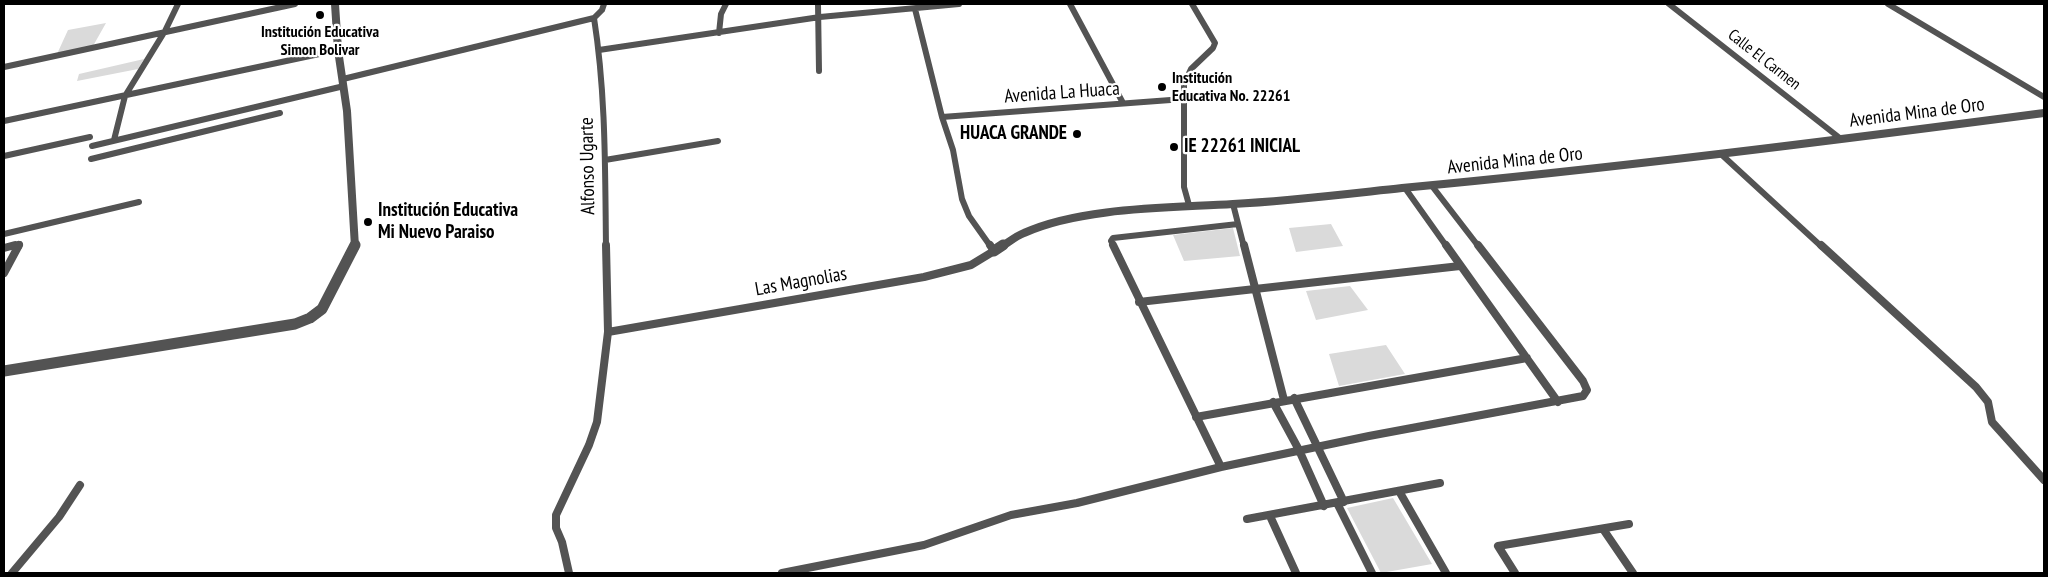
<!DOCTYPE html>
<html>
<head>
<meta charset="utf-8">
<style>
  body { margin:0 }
  #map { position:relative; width:2048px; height:577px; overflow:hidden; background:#fff; font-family:"PT Sans Narrow",sans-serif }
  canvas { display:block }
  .frame { position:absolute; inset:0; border:5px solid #000; pointer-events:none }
</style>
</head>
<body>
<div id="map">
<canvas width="2048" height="577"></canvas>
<div class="frame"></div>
</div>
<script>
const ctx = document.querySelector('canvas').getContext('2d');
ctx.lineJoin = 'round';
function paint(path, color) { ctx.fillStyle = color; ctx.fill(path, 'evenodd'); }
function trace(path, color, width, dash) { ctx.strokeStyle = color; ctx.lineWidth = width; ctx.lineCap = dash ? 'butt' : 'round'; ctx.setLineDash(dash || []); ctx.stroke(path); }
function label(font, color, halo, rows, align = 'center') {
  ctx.font = font + ' "PT Sans Narrow",sans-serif'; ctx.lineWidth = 4.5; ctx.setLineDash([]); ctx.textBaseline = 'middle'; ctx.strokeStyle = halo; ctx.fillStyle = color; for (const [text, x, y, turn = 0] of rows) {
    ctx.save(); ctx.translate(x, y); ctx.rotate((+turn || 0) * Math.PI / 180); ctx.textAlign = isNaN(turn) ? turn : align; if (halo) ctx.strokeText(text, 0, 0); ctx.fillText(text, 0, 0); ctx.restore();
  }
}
paint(new Path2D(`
  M106,23L93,46L57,54L68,30Z
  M144,59L138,69L77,81L79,74Z
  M1331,224L1343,246L1296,252L1289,228Z
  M1233,228L1240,256L1184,261L1173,235Z
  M1350,286L1368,310L1316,320L1306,291Z
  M1386,345L1405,374L1339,386L1329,354Z
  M1393,498L1432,564L1381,573L1347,508Z`), '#dadada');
trace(new Path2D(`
  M818,4L819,71
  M1070,4L1123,103
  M1669,4L1841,139
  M1888,4L2044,97
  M915,9L942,117L953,150L962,199L969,216L991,247
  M594,18L602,10L604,4
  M594,18C606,94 605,170 606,247
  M719,33L721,14L726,4
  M599,50L820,17L959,4
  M4,67L295,4
  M343,79L594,18
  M942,117L1184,99
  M4,121L338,50
  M114,140L125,96L165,31L178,4
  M92,146L344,86
  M1722,155L1822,247
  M4,156L90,137
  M91,159L280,113
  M605,160L718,141
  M1432,186L1479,247
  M1405,188L1447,247
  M1233,204L1244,247
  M1189,205L1184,187V84L1191,69L1213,48L1215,43L1192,4
  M4,234L139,202
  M10,247L20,244L19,247
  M1114,247L1111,241L1113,238L1238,224`), '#535353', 6);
trace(new Path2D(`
  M1113,245L1221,467
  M1244,245L1284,400
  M1446,245L1558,402
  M1821,245L1976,387L1988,402L1992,422L2044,480
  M4,248L15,245
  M4,273L19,245
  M1139,302L1460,266
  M608,332L924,277L971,265L994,251L990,245
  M1294,398L1344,502
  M1273,402L1299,450L1324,506
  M1196,417L1527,358
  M1399,491L1446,573
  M1337,503L1372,573
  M1270,516L1296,573
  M1247,519L1440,483
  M1603,529L1633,573
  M12,573L59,517L80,485
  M569,573L562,542L556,528V515L589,445L597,422L608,332L606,245
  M782,573L924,545L1011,515L1077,503L1221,467L1369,436L1583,396L1587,390L1583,381L1478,245
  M1515,573L1498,546L1629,524`), '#535353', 8);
trace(new Path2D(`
  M335,4L338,50L347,111L355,247
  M1001,247C1009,242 1016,236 1024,233C1081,207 1170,208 1233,204C1289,201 1346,194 1402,188C1616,168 1830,141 2044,113`), '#535353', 8);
trace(new Path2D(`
  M994,251L1003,245
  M4,371L295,324L310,318L322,309L355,245`), '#535353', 11);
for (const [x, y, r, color] of [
  [320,15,5,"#000"],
  [1162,87,5,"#000"],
  [1077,134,5,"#000"],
  [1174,147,5,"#000"],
  [368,222,5,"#000"]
]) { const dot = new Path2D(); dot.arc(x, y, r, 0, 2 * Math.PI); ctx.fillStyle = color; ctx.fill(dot); trace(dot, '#fff', 2); }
label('bold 16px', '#000', '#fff', [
  ["Institución Educativa",320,32],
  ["Simon Bolivar",320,50],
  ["Institución",1172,78,"left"],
  ["Educativa No. 22261",1172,96,"left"]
]);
label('16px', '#000', '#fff', [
  ["Calle El Carmen",1764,60,38]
]);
label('19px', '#000', '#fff', [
  ["Avenida La Huaca",1062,93,-4],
  ["Avenida Mina de Oro",1917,113,-7],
  ["Avenida Mina de Oro",1515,161,-6],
  ["Alfonso Ugarte",588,166,-91],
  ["Las Magnolias",801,282,-10]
]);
label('bold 19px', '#000', '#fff', [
  ["HUACA GRANDE",1067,134,"right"],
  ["IE 22261 INICIAL",1184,147],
  ["Institución Educativa",378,211],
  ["Mi Nuevo Paraiso",378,233]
], 'left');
</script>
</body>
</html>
